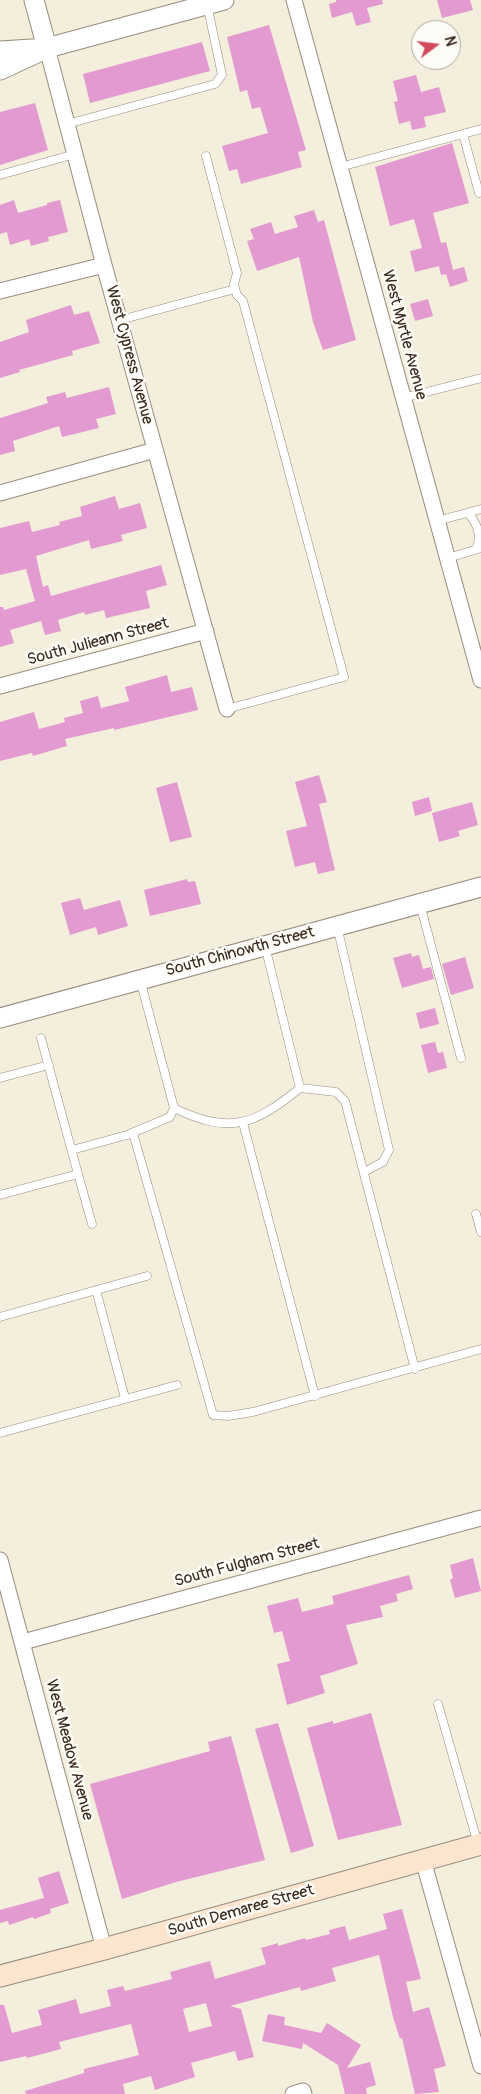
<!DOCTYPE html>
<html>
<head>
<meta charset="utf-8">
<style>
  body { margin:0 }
  #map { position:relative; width:481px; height:2094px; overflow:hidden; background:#f3efdc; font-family:Pangolin,sans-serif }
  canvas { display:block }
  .north { position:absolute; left:411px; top:20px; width:50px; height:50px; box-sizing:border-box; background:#fdfcf7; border:1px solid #afa8a0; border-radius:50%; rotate:75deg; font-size:14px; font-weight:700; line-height:20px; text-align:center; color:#3b2a1e }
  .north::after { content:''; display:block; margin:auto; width:18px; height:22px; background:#d1495b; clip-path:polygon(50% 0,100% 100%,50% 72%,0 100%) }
</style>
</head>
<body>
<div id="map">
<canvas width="481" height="2094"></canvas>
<div class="north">N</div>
</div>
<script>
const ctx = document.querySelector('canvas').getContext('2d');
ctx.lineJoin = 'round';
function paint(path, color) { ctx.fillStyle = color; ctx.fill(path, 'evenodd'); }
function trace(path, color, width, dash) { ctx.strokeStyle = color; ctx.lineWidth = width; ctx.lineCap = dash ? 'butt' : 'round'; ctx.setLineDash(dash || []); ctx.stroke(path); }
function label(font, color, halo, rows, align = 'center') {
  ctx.font = font + ' Pangolin,sans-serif'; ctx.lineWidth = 5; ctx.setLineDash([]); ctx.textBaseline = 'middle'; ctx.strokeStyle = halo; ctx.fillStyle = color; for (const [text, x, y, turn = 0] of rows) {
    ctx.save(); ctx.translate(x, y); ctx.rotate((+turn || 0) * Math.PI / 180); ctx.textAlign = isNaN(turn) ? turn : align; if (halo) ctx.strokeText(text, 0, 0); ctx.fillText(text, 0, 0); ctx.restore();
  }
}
paint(new Path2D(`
  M336,0H382L383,4L367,8L371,22L356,26L352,12L332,18L329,4L336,2Z
  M437,0H470L473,10L442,18Z
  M269,25L306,150L298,152L302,167L241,184L237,169L229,171L222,146L268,133L260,107L252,109L247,90L240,92L227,37Z
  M202,42L210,71L90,103L83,74Z
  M416,75L421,92L439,87L446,112L424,117L426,127L412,130L410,121L399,124L394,102L398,101L393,81Z
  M35,103L48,150L0,165V112Z
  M452,143L469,203L433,213L441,243L446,242L453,270L464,267L468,281L450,287L446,274L441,275L439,266L415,272L410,251L422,248L414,219L390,226L375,167Z
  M14,200L18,213L47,205V203L60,200L68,232L48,237L49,241L31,246L29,239L10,245L7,232L0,234V205Z
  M314,210L318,222L324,220L356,340L323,350L313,322L299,257L257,271L247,241L254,239L250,229L271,222L275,234L298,227L294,216Z
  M428,299L433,316L415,321L410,304Z
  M71,305L74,315L89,311L100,343L72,351L73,355L19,370L20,372L0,378V342L29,332L26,320Z
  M109,387L116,414L96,419L99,428L62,437L59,426L13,441L15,451L0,455V418L48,403L46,397L65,392L67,398Z
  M115,496L119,509L140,503L147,528L121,535L123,541L91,549L89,540L36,556L43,587L48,585L51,596L161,565L167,585L146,591L150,608L106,618L104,610L85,615L84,612L58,620L61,631L45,635L41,621L10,630L14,643L0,647V607H3L4,610L35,601L26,569L0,575V528L29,521L32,532L60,525L59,522L82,516L80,507Z
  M167,675L171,692L192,687L198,710L114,730V728L65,739L67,746L33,756L32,753L0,761V722L34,712L39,729L65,722L64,718L83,713L80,701L98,696L101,708L129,701L125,687Z
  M319,775L327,802L319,804L335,870L318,874L315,862L295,867L286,831L307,826L295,782Z
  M177,782L192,837L170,842L156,788Z
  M429,797L432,811L415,816L412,802Z
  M472,802L478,825L458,831L460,836L439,842L432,813Z
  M187,879L188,882L195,881L201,904L150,916L144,890Z
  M80,898L84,910L120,900L128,926L98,935L96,927L70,935L61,903Z
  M411,953L412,957L419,955L423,969L431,967L434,979L402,988L393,958Z
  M465,957L474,988L451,995L442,964Z
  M435,1008L439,1024L420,1029L416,1013Z
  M435,1042L438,1053L443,1052L447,1068L428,1073L421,1045Z
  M473,1558L481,1591L455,1598L450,1580L453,1578L450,1565Z
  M409,1575L413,1589L396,1594L398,1601L380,1606L383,1617L346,1625L358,1664L320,1676L325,1693L287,1705L277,1664L290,1661L282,1631L274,1633L267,1606L298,1598L302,1612L334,1604L332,1596Z
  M371,1713L402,1825L338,1840L307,1728L333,1721V1724Z
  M278,1723L314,1846L291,1853L255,1729Z
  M231,1736L265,1860L176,1882L122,1899L90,1784L210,1751L208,1742Z
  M59,1871L69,1903L50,1909L51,1913L34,1919L33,1917L9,1925L8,1921L0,1923V1910L44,1898L38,1878Z
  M402,1909L421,1979L406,1982L413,2012L429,2007L446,2066L434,2069L439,2092L415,2094L402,2038L400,2039L393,2017L379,1955L332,1968L336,1981L301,1991L300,1987L230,2006L241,2009L254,2057L238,2061L235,2051L191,2063L195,2077L155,2090L151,2076L123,2084L125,2094H26L25,2091L84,2073V2069L139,2055L131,2024L59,2042L61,2049L27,2058L26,2056L0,2062V2005H4L12,2033L42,2025L38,2010L76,1999L80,2014L111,2006L107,1990L123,1986L125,1991L172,1979L170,1972L210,1961L215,1979L243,1971L266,1964L261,1948L278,1943V1946L305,1938L306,1940L330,1934L329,1930L345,1926L349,1940L387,1929L383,1914ZM206,2003L212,2026L189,2032L183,2009Z
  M268,2014L285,2017L284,2025L321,2033L327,2023L361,2045L347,2068L370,2062L376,2085L366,2088L367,2094H345L338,2065L303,2043L302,2049L262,2041Z`), '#e29ad0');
const service = new Path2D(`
  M67,124L215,84L222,75L207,4
  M463,134L479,193
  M206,156L237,273L234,284L235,289
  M340,167L481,129
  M0,175L75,154
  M120,320L235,289L237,295L243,301L344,677L227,709
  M403,398L481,378
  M468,513C478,525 481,533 477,549
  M437,521L481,509
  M448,558L481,548
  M420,904L461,1058
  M337,926L389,1150L383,1162L364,1172
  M0,1078L49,1065
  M300,1088L336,1092L345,1101L415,1369
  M174,1108C229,1135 255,1125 300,1088L265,946
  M243,1123L315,1396
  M133,1133L213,1415L228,1416L253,1412L481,1349
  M72,1150L127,1135L170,1117L174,1108L140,979
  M78,1174L92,1224
  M0,1195L78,1174L41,1038
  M476,1214L481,1232
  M96,1290L125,1398
  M0,1317L147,1276
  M0,1433L177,1385
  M438,1704L478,1844`);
const minor = new Path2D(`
  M294,0L481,680
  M47,48L104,265L227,709
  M0,291L104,265
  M0,493L155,450
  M0,686L206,631
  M0,1560L104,1949
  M23,1642L481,1518
  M423,1860L481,2066
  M293,2094L303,2091L304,2094`);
const tertiary = new Path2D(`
  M34,0L47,48
  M0,51L47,48L224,0
  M0,70L39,52
  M0,1018L481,887`);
const secondary = new Path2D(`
  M0,1976L104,1949L481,1844`);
trace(service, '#978c7d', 9);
trace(minor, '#978c7d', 17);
trace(tertiary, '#978c7d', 21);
trace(secondary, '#978c7d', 23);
trace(service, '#fff', 8);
trace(minor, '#fff', 15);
trace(tertiary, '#fff', 19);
trace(secondary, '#fbe5cf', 21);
label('16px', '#3b2a1e', '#fdfcf7', [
  ["West Myrtle Avenue",404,335,75],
  ["West Cypress Avenue",129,355,75],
  ["South Julieann Street",98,642,-15],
  ["South Chinowth Street",240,952,-15],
  ["South Fulgham Street",247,1563,-15],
  ["West Meadow Avenue",69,1750,75],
  ["South Demaree Street",241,1911,-16]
]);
</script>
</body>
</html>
